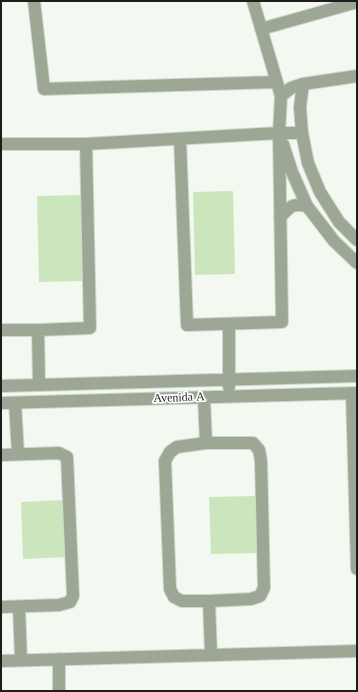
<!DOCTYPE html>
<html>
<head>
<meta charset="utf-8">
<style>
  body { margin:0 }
  #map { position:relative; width:358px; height:692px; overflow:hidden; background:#f3f8f1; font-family:Georgia,serif }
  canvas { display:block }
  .frame { position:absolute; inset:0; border:2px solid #1d1e1c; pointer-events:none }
</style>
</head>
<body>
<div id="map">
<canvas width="358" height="692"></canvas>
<div class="frame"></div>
</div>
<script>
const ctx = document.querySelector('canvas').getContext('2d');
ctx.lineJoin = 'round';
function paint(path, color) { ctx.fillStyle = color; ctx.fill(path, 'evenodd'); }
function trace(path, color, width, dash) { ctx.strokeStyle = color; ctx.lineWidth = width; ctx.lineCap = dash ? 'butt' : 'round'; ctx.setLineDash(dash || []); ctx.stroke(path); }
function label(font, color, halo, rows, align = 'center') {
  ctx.font = font + ' Georgia,serif'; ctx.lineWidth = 3.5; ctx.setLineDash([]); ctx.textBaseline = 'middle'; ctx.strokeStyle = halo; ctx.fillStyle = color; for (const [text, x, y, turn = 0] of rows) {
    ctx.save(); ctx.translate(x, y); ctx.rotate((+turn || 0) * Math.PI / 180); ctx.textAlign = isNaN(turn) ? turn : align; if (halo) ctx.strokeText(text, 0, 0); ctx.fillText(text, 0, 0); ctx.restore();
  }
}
paint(new Path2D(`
  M233,191L235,274L195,275L193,192Z
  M81,195L83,281L39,282L37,196Z
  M257,496L258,553L211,554L209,497Z
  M65,500L67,557L23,559L21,502Z`), '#cbe6bc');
const minor = new Path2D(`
  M34,1L44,89L277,82
  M261,29L357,2
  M303,84L300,107L302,133L308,163L320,192L339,222L357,240
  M281,96L291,88L303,84L357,76
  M180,139L187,325L282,322L279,133L281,96L253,1
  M1,144H86L279,133H302
  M283,144L292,172L307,206L334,241L357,263
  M280,217C291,206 292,203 307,206
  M1,330H38L90,328L86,144
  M38,330L39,385
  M1,386L357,376
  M229,387V325
  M352,393L357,569
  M204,398L206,443
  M1,403L357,393
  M15,403L18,454
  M206,443H253L259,450L261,461L264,588L260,596L251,599L209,601H182L174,597L170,589L165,461L170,452L177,447Z
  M1,455L59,453L67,457L73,596L70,602L59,605L1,607
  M209,601L211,655
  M19,607L21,660
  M59,659V691
  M1,661L357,651`);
trace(minor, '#d1d5cf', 14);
trace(minor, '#9ca795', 12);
label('12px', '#1d1e1c', '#fff', [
  ["Avenida A",179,398,-2]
]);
</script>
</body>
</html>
